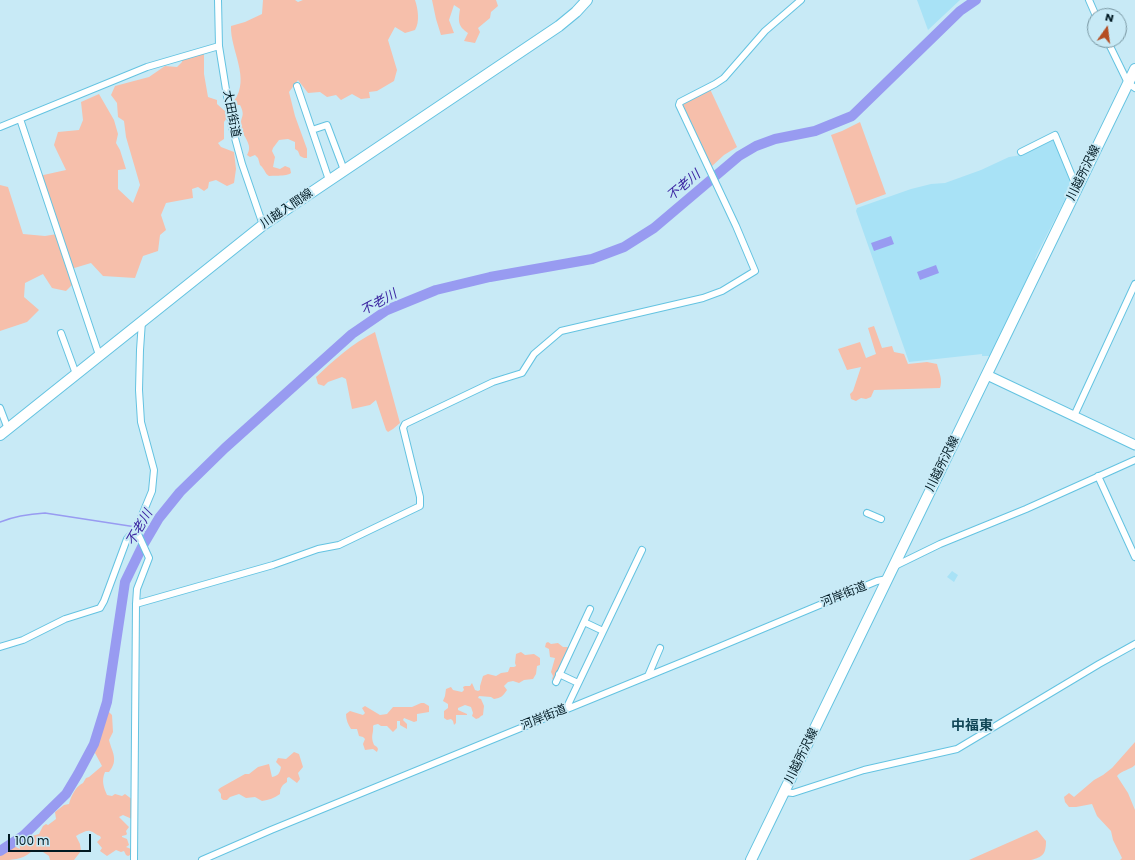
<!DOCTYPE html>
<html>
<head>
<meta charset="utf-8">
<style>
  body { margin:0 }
  #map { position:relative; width:1135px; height:860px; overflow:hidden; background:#c8eaf6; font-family:Poppins,sans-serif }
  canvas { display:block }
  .north { position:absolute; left:1087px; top:8px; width:40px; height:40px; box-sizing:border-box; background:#c8eaf6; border:1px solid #7896a1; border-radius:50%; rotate:14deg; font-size:11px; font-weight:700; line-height:16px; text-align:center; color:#001922 }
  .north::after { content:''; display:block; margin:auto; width:14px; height:18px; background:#b44e23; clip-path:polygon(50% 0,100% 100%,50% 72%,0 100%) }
  .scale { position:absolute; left:8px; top:834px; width:83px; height:18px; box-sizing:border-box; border:2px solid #001922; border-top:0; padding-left:5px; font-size:12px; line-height:14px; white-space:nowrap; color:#001922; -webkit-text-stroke:3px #c8eaf6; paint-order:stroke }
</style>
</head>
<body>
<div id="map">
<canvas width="1135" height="860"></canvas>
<div class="north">N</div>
<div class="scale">100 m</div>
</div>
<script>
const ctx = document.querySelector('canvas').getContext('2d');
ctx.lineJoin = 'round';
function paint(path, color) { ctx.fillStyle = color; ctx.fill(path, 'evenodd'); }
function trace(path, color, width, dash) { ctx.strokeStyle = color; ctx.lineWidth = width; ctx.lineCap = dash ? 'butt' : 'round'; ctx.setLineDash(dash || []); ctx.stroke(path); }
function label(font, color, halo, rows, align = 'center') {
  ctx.font = font + ' Poppins,"Noto Sans JP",sans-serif'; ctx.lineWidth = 4; ctx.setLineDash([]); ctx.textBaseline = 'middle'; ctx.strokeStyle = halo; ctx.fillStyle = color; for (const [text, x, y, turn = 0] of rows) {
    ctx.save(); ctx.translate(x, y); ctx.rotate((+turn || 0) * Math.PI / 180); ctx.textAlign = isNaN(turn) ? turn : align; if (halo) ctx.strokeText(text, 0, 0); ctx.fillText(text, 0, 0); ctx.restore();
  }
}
paint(new Path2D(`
  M917,0H960L928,30Z
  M1053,139L1055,140L1073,184L1037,254L1035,259L1036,260L990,356H982V354L909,362L856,211L857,208L911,189L931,184L945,183L981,170L1009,157L1022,155Z
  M952,571L958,575L954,582L947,577Z`), '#a8e2f6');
paint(new Path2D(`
  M263,0H295L298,2L303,0H415C418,9 420,22 415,30L405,33L395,27L388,40L397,70L394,81L377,91L369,92L370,98L361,99L352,94L341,100L336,95L327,97L320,92L308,93L298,80L289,92L295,116L307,149V158H304L300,156L298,151L295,149V142L288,139L279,140L273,148L272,151L275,157L273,167L280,169L285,166L290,168L291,173C285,177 276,175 269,176C265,174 265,169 260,165L258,158L255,155L250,157L247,155C254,144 242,137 241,126C240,116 246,117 240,105H235L234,101C251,78 230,50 231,26L245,22L262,14Z
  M432,0H496L498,6L491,12L490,18L478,28L480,32L475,43L464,41L468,33C458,26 458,22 460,9L454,5L449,20L454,33L441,35L436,19Z
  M204,53V74L208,97L217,100V104L226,112L228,116L224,122V139L218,143L221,147L234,152L236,169L234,183L227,186L216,180L209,182L208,188L204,191L198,187L192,189L193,198L166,203L161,215L166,230L160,235L158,251L143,256L135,278L103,276L91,263L71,269L74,283L66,291L52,288L43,274L25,283L24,297L39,310L27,322L0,331V185L8,187L23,234L45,236L57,234L39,176L66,170L54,145L58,132L79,130L83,120L81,102L99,94L114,120L118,134L116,143L120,150L126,169L118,170V189L133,203L140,185L126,137L124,121L118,117L117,103L111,95L115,86L149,77L165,66L177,67L182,62L183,57Z
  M710,89L737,147L724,155L711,167L682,106L683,103Z
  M860,122L886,194L856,205L831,135L842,131Z
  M874,326L882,348L892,346L894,352L904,354L908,364L927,362L937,364C939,373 943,379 940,388L874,390L871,397L866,399L861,398L856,401L851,399L850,394L853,391L861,367L847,370L838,349L860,342L866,358L876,354L868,328Z
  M375,332L400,423L393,429L388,432L386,430L376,400L370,405L352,409L346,379L342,377L328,382L324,386L318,384L316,377C334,360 353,343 375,332Z
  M548,642L551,644L558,643L563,647H568L570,649L566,669L555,681L552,679L553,676L551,672L555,658L550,657L549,649L545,647L546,643Z
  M521,652L525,655L534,654L540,658V665L537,666L536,674L533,679L524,680L519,683L513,681L508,682L504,686L507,690C503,696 501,698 494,699L491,697L479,696L478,698L481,699L484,706L483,715L481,716L479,718L476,719L472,716L473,713L471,707L465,705L458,708V710L467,714V715H456V723L454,725L453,721L451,719L447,720L444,718V711L448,708V704L443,701L445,696L446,689L451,687L453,690L462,692L464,690L463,687L465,686H470L472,683L475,690L478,691L480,690V686L483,676L488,674L496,676L501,673L508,672L510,667H514L516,666L515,663L516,654Z
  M421,703H424L429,706V712L417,714V721L414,722L404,718L403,720L407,724V729L400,725V721H397V728L393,732L387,726H381L378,724L374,725L373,726C374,734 370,735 374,745L377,747L378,749L377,752L373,749L365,750L363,744L365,739L363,737L359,736L357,729H351C348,724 346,720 346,714L350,711L363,715L365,713L362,708L365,706L380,715L387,714L393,707H412Z
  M109,712L112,715L113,732L109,740C112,752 119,760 109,772H105C101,781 104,788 107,795L112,796L115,794L122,796L125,794L133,800L132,819L123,815L119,817L129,827L126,831L127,834L126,835L122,836V837L127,839L129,845L126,847L131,849L132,854L128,856L126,855L124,851L121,852L116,850L107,856L100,851L102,848L97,842L101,838L100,836C96,835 94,832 90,831C86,830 80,834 76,836L80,844L81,851L74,860H50L49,856L43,852H31C21,860 13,860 0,860V854L14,846L20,849L19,842L25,838L39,834L43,826L46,824L48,825L56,819L55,812L64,805L69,804C71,796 76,786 83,783L86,778L89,777L102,766L95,753C97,744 100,742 94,735L95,732L100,729L101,725L99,722L101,717L105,716Z
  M1135,742V765C1130,770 1122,770 1117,776L1128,793L1135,810V860H1120L1122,858L1113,840L1111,831L1097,816L1092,804L1076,807H1069L1065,802L1064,797L1069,793L1074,797L1094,780L1103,775L1112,768Z
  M294,752L299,754L303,767L298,773L300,779L297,783L289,777L287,778V782C282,785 280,788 280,794C274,798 269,800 262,801L255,797L246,798L239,794L230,797L227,800H223L221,798V794L218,790L220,788L245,774H249L258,767L269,764L272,777C278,776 280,773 281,767L276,762L278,758L286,759Z
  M1037,830L1046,841C1046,854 1043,857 1031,860H969Z`), '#f6bfab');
paint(new Path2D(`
  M891,236L894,244L874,251L871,243Z
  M936,265L939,273L920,280L917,272Z`), '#989bf1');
trace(new Path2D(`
  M0,522C15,516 29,514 45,513L136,527
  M140,528L149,534`), '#989bf1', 1.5);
trace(new Path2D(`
  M0,851L23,836L66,794L78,774L94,744L107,702L125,582L142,547L159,518L180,492L225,448L352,334L387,310L436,290L490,277L592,259L624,247L654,228L739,156L756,146L775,139L815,131L852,116L960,11L976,0`), '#989bf1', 10);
const street = new Path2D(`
  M218,0L219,46L232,127L242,164L263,225
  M1089,0L1096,16
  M1107,40L1128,83L1135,88
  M297,86L329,180
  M20,119L99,355
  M0,127L147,67L219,46
  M312,130L327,125L344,170
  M1021,152L1055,135L1074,181L1079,184
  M61,333L76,374
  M0,408L8,429
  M1074,416L1135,284
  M1098,476L1135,557
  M867,513L881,519
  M895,566L940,544L1026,509L1135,460
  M136,604L273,565L318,549L339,545L420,506V497L403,428L405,424L493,382L522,373L534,354L561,331L703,298L722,291L755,271L736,226L679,105L680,102L715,84L724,78L765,31L801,0
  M584,622L603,631
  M0,647L23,640L65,619L100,608L104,601L127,539L132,533L138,534
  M559,674L578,683
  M648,676L660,648
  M556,682L590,609
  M566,709L642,550
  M784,792L793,793L864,770L957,749L1099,664L1135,644
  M134,860L136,604L137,589L149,558L138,534V525L152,491L154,470L141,422L139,390L140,350L142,321
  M202,860L271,830L719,647L877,581L887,579`);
const secondary = new Path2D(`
  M987,375L1135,445`);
const primary = new Path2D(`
  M0,435L263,225L559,26L576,12L587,0
  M751,860L1135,69`);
trace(street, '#64c3e1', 8);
trace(secondary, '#64c3e1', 11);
trace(primary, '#64c3e1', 12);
trace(street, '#fff', 6);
trace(secondary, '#fff', 9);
trace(primary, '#fff', 10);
label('12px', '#001922', '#c8eaf6', [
  ["大田街道",231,114,79],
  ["川越所沢線",1084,173,-64],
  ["川越入間線",287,209,-34],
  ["川越所沢線",943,464,-64],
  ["河岸街道",844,595,-22],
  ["河岸街道",544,718,-22],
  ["川越所沢線",802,756,-64]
]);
label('italic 13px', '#3b25a1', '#c8eaf6', [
  ["不老川",684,186,-40],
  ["不老川",379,303,-29],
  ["不老川",140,528,-60]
]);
label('bold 14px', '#124757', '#c8eaf6', [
  ["中福東",972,726]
]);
</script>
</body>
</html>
